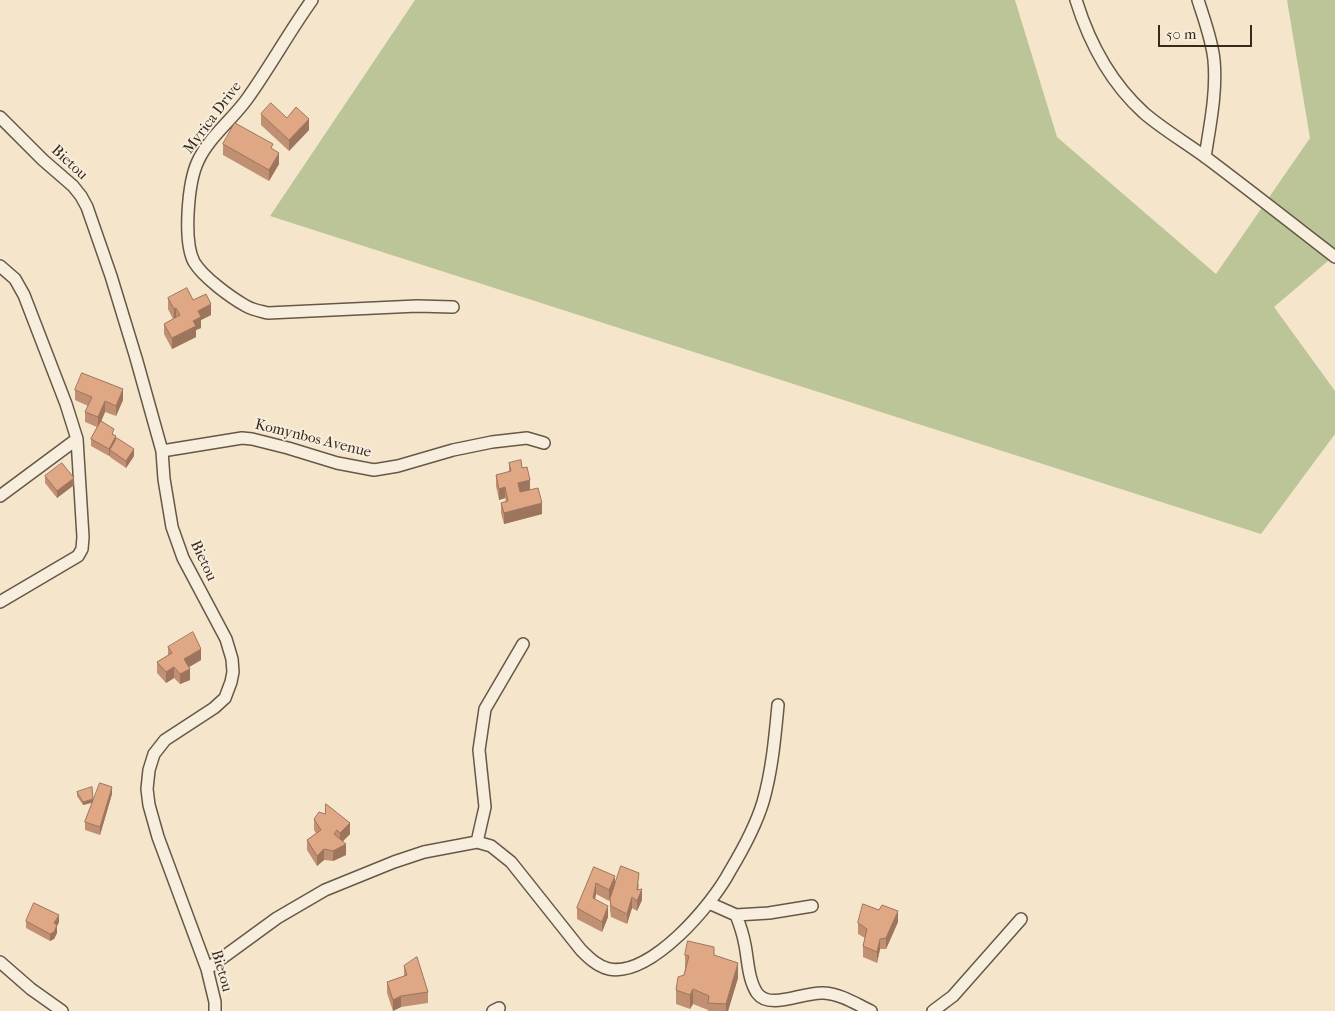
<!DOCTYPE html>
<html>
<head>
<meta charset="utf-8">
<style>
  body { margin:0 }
  #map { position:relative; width:1335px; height:1011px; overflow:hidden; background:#f5e5cb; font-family:"IM FELL French Canon",serif }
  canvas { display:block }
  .scale { position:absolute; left:1158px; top:25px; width:94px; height:22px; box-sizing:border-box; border:2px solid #37291c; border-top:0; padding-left:6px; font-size:15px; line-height:18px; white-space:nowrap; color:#37291c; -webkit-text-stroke:4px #f8eedd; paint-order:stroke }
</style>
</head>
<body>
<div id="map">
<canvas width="1335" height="1011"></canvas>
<div class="scale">50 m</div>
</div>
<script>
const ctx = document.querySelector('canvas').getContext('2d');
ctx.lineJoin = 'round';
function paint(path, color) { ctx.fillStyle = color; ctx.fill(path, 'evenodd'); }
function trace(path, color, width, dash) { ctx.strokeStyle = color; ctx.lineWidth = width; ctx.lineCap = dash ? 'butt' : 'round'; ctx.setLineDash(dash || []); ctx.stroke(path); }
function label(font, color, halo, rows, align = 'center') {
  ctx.font = font + ' "IM FELL French Canon",serif'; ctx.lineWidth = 4; ctx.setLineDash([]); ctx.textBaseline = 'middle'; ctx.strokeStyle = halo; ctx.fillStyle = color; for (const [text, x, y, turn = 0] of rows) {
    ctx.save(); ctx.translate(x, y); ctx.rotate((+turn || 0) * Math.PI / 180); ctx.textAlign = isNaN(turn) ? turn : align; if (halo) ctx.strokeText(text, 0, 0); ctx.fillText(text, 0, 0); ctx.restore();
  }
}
paint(new Path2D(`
  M415,0H1015L1057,137L1216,274L1310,138L1287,0H1335V255L1274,307L1335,391V434L1261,534L270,216Z`), '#bcc597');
const street = new Path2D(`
  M312,0C289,32 270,67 247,99C232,120 209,137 198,161C188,182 183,241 194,262C203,277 230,297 246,306C253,310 260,311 268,313L417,306L453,307
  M1076,0C1089,42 1111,83 1144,113C1165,131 1190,145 1212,162C1253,193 1294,225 1335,257
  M1198,0C1204,19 1212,40 1214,60C1217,92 1210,125 1205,157
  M0,117L43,160L73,186L81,196L87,207L111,276L136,358L162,451L164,479L172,527L183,558L226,639L232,659L233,672L231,682L225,698L214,708L165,740L154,754L149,770L147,789L149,805L158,837L207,969L215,1002V1011
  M0,266L15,279L24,295L66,404L77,439L83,537L82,549L78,556L0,602
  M162,451L242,438L252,439L288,448L337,463L374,470L398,466L453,450L492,442L527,438L544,443
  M0,496L77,439
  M477,842L485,807L479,750L485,709L523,644
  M709,903L736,915C740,925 743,934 745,945C748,960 748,979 757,993C770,1011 804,991 824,993C841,994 856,1004 871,1011
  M736,915L769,913L812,906
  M0,962L31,989L62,1011
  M207,969L277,918L325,890L394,862L424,852L477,842L491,846L511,862L581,950C589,958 597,966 609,969C651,977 712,905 730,871C742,851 756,825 763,802C772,771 775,737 778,705
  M493,1011L499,1008
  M933,1011L953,996L1021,919`);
trace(street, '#665848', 14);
trace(street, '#f8eedd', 11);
paint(new Path2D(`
  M261,114L287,118L309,130L289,151L261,125Z
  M223,144L273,150L279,164L269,181L223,155Z
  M168,298L193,300L211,315L201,320V328L196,330V337L172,349L164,334V324L173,319L168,309Z
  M75,390L123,400L116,416L105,412L101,422L114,435L116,440L134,456L126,468L110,457V455L109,456L91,446V439L97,427L85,422V412L88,406L75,400Z
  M509,463L522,468L530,490L542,514L504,524L501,513V503L506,501L505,498L499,500L496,486V475L509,472Z
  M45,476L74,485L57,498L45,483Z
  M168,647L201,660L189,667L190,680L180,684L174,678L166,683L157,673V662L168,655Z
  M77,792L93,801L112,794L100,835L85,830V822L92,803L83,805L77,796Z
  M314,819L350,834L343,841L346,855L333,861L324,860L317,866L307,850V840L316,833L314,830Z
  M594,867L615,884H639L638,890L642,900L637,911L632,908L627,924L611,917L610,910V899L611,895L609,901L596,894L595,899L608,917L602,932L577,919V908Z
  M26,921L59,922L57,926V933L54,939L50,941L26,928Z
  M898,922L886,949H880L877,963L863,957V946L865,938L858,934V923Z
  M685,955H714L738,978L728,1011H708V1010L693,1004L690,1009L676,1004V990L684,975L685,969Z
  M404,966L428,992V1003L401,1007L393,1011L387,993V982L404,976Z`), '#c19072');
paint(new Path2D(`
  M309,119V130L289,151V140Z
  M279,153V164L269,181V170Z
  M211,304V315L201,320V328L196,330V337L172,349V338L193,321L198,311Z
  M176,308V319L174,320V309Z
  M123,389V400L116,416V406Z
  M105,401V412L98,428V417Z
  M116,436V444L110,450V455L109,456V449Z
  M134,449V456L126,468V461Z
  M74,478V485L57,498V491Z
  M530,480V491L518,494V483Z
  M505,487V498L499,500V489Z
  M542,503V514L504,524V513Z
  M201,649V660L184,670V659Z
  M174,667V678L166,683V672Z
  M190,669V680L180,684V674Z
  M112,787V794L100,835V827Z
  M93,799V802L83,805V802Z
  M350,823V834L340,844V833Z
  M346,844V855L333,861V851Z
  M324,849V860L317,866V856Z
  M615,876V886L609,901V890Z
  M596,883V894L593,909V898Z
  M642,889V900L637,911V900Z
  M632,897V908L627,924V914Z
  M608,906V917L602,932V922Z
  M898,911V922L886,949V938Z
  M59,915V922L57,926V933L54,939L50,941V934L54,923Z
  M880,939V949L877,963V952Z
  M738,963V978L728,1011H726V1004Z
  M693,989V1004L690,1009V995Z
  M401,996V1007L393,1011V1000Z`), '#9d755d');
const building = new Path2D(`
  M271,103L287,118L296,107L309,119L289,140L261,114Z
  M235,123L273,144L271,148L279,153L269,170L223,144Z
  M187,288L193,300L206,294L211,304L198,311L201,317L193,321L196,326L172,338L164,324L180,315L176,308L174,309L168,298Z
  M82,373L123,389L116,406L105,401L98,417L85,412L92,397L75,390Z
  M101,421L114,429L112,434L116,436L109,449L91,439Z
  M117,438L134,449L126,461L110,450Z
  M521,460L522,468L527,467L530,480L518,483L520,492L538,488L542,503L504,513L501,503L508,501L505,487L499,489L496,475L511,471L509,463Z
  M62,463L74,478L57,491L45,476Z
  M193,632L201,649L184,659L190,669L180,674L174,667L166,672L157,662L172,653L168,647Z
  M100,783L112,787L100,827L85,822Z
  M92,787L93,799L83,802L77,792Z
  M326,804L350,823L340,833L337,830L334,834L346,844L333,851L324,849L317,856L307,840L321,830L314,819L319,812L325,814Z
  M621,866L639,873L637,890L642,889L637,901L632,897L627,914L611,906L610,899Z
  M594,867L615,876L609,890L596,883L593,898L608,906L602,922L577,908Z
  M34,903L59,915L54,923L57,925L54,932L50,934L26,921Z
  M863,904L879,910L882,905L898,911L886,938L880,939L877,952L863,946L867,929L858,923Z
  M688,941L714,947V955L738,963L726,1004L708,1003L709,996L693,989L690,995L676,990L678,977L684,975L689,956L685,955Z
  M417,957L428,992L401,996L393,1000L387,982L407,975L404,966Z`);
paint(building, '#e0a785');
trace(building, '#9d755d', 1);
label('15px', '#37291c', '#f8eedd', [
  ["Myrica Drive",213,118,-53],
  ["Bietou",69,163,43],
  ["Komynbos Avenue",313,439,14],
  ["Bietou",203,561,65],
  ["Bietou",221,971,74]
]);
</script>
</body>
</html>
